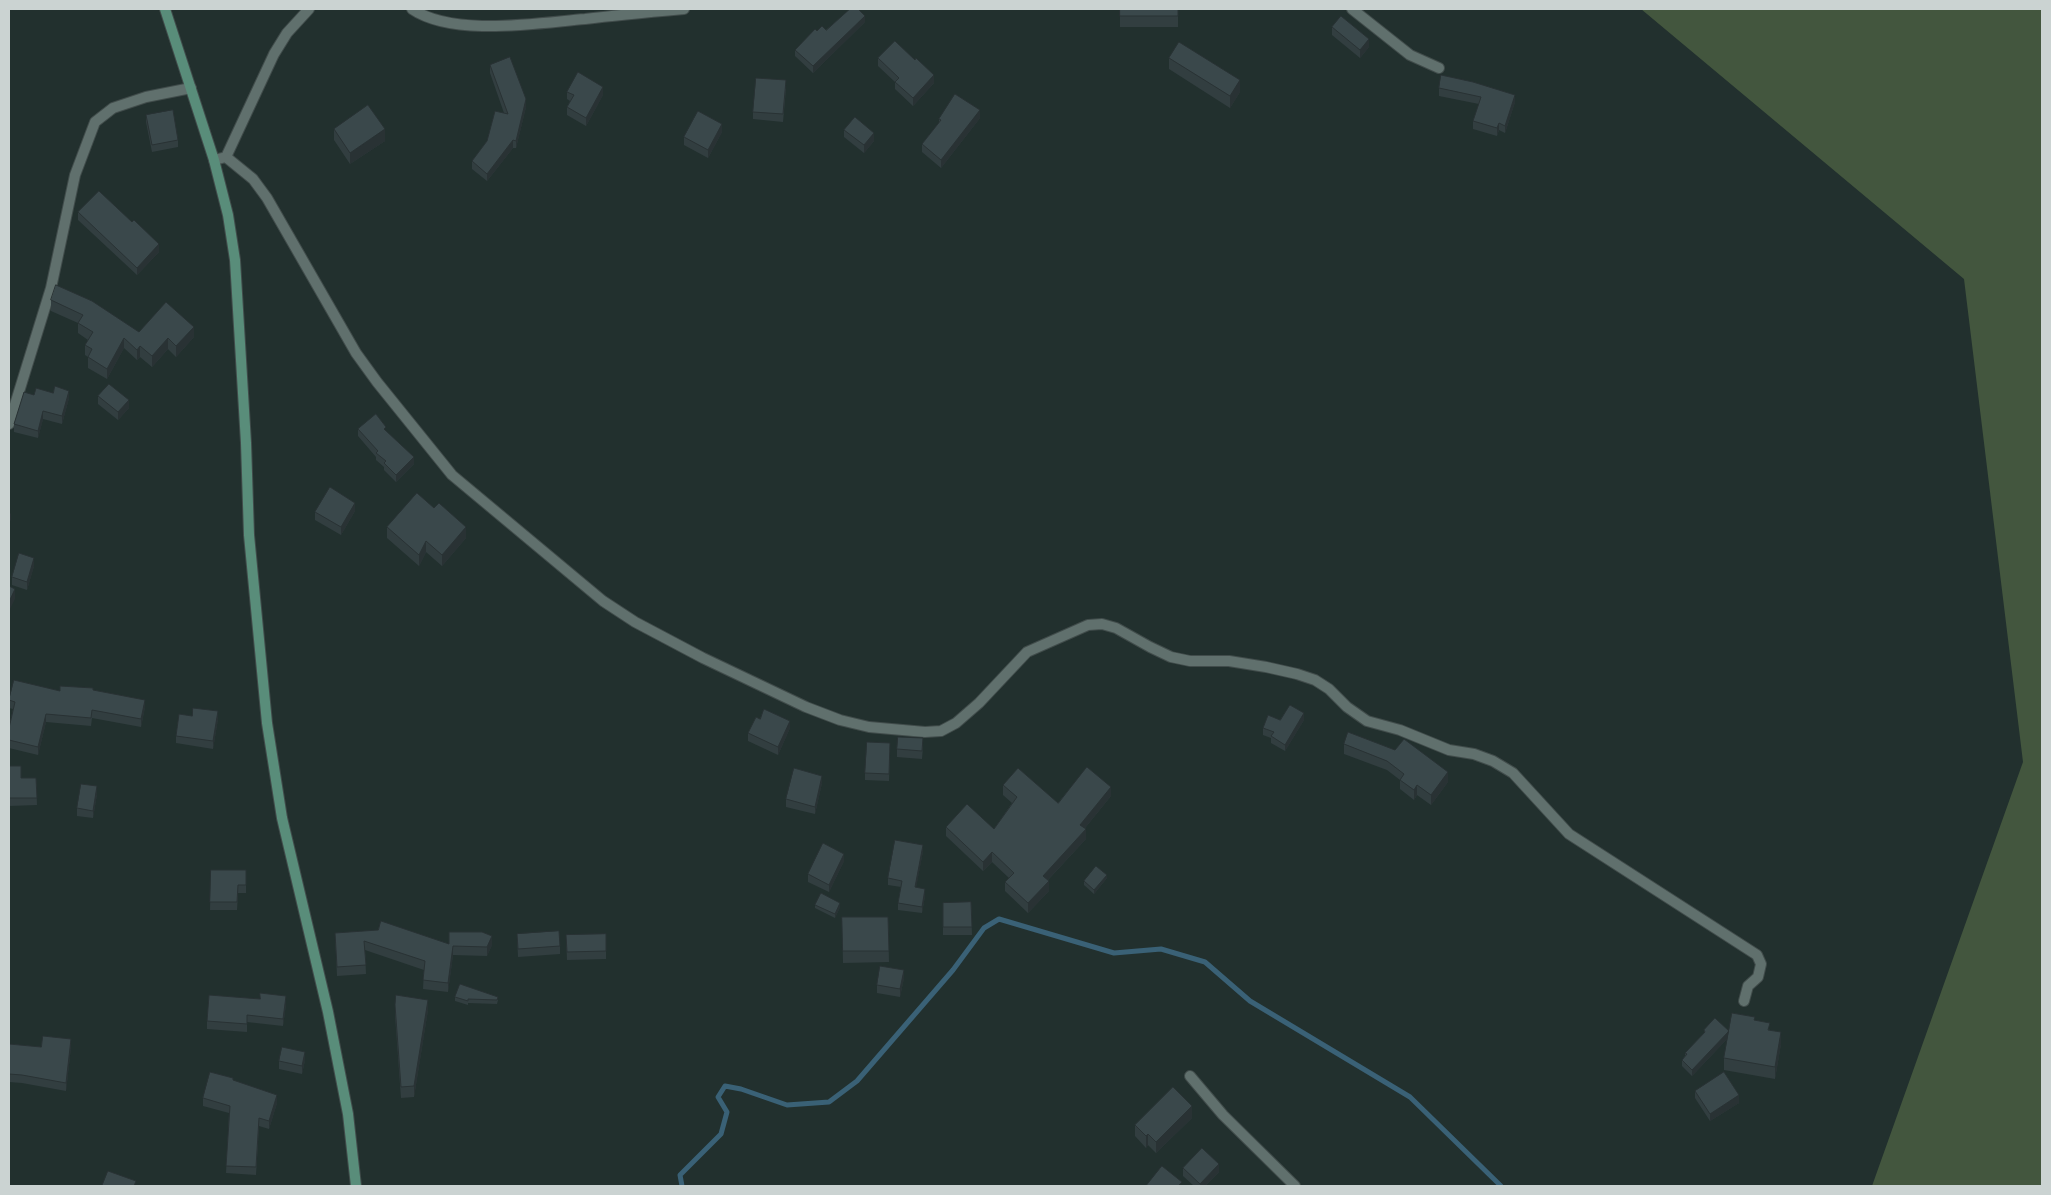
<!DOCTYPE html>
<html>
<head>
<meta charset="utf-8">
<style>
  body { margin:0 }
  #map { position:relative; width:2051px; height:1195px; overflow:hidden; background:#22302e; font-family:"Asap Condensed",sans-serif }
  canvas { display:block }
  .frame { position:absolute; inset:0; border:10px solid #cbd3d2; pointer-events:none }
</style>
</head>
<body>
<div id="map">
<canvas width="2051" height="1195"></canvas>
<div class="frame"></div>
</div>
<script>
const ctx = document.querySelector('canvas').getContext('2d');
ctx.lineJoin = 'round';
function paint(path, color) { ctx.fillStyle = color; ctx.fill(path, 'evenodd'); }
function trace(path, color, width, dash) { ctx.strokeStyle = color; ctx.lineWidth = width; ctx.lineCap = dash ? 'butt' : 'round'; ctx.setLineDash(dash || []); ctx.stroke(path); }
paint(new Path2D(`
  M1641,9H2042V1186H1872L2023,762L1964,279Z`), '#43563e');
trace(new Path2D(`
  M682,1186L680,1175L721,1134L727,1112L718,1097L725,1086L741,1089L787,1105L829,1102L857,1081L953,970L984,928L999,919L1114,953L1161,949L1205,962L1250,1001L1410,1097L1501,1186`), '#3a6176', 5);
const minor = new Path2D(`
  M412,9C453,37 537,23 585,19C618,15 651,12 684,9
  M1352,9L1410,55L1439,68
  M226,157L274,54L287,33L309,9
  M214,160L226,157L253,179L267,198L356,353L377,382L452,475L603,601L635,622L703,658L806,707L840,720L869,727L925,732L941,731L956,723L979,703L1027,652L1088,625L1102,624L1116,628L1150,647L1171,657L1190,661H1229L1266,667L1297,674L1315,680L1329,689L1347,707L1367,721L1400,730L1449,750L1474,754L1493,761L1513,773L1569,834L1757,955L1761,964L1758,977L1748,986L1744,1001
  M9,424L51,288L75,175L95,122L113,108L146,97L191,88
  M1190,1076L1223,1115L1295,1186`);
const secondary = new Path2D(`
  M165,9L214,160L228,215L235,260L246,443L249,535L267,723L282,818L328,1012L348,1114L356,1186`);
trace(minor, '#414c4b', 12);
trace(secondary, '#414c4b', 12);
trace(minor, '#60706d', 10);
trace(secondary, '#598d7a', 10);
paint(new Path2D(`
  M1120,9H1178V27H1120Z
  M865,22L813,73L795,56V50L817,31L826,30Z
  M1332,27L1369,47L1360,58L1332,35Z
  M878,58L934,83L913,106L895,89V82L878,66Z
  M1169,58L1240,92L1230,108L1169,69Z
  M490,65L526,107L516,148H513L487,181L472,169V161L487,141L504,113L490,73Z
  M786,88L783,122L753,119V112Z
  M1439,88L1515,102L1505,133L1499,130L1497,136L1473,129V121L1479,104L1439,96Z
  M567,92L603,95L586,126L567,115V107L570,101L567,99Z
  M146,115L178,140V147L152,152L146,122Z
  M980,118L941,168L922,152V144L939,123V119Z
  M334,129L385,141L350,164L334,140Z
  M844,130L874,141L864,153L844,137Z
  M722,132L708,158L684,145V137Z
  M78,212L159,252L137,275L78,220Z
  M51,300L139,332L194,337L176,357L168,349L152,367L140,357L137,360L124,348L107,379L88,368V357L85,355V345L88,340L78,333V323L51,311Z
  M34,395L69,398L62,424L43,419L38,438L14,432V424Z
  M98,396L129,408L118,420L98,404Z
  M358,429L386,431L414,464L396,482L384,470V467L376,460V457L358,436Z
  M355,511L341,535L315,520V512Z
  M387,527L466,538L442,566L426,552L419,566L387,538Z
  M34,566L27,590L12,585V577Z
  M93,690L145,707L141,727L92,718L91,726L46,722L38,755L9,748V728L13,709L9,708V700L60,691Z
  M218,719L213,749L176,743V736Z
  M760,719L790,728L778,755L748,741V733Z
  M1280,720H1304L1285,751L1271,743V738L1263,735V728Z
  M1344,744L1448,782L1431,805L1417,795L1414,800L1400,789V780L1387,770L1344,754Z
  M923,746L922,759L897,757V749Z
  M890,750L889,781L865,780V773Z
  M9,766L21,778H36L37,805L9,806Z
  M822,783L815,814L786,807V799Z
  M1003,785L1058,803L1111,796L1085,828L1086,839L1048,880L1049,891L1028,913L1005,891V882L1009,878L992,862L983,871L946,836V827L994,829L1012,803L1003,795Z
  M97,794L93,818L77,816V808Z
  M923,851L916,887L925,896L922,913L898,910V903L901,887L888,885V878Z
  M844,861L829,892L808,882V874Z
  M211,870H246V893H238L237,910H210Z
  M1107,878L1094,894L1084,885V881Z
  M971,902L972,935H943V903Z
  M815,905L840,907L835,918L815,908Z
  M842,917H888L889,962L843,963Z
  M335,933L449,944L492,945L487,956L453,955L448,992L423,989L424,970L365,950L366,974L337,976Z
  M517,934L560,946V954L518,957Z
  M606,934V959L567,960L566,935Z
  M904,978L900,997L877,993V985Z
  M460,984L498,1000L497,1004L468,1003V1005L455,1001V997Z
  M286,1004L283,1026L247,1022V1032L207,1029V1021Z
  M395,1005L428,1010L414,1097L401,1098L395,1015Z
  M1755,1020L1770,1030L1781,1044L1775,1079L1724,1070V1058L1728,1038L1692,1076L1682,1066V1060L1685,1056V1053L1704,1033V1030L1729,1031Z
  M9,1044L41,1047H71L66,1091L22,1083L9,1082Z
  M305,1060L302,1074L279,1069V1061Z
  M233,1081L277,1103L269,1129L259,1126L256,1175L226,1173L229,1113L203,1106V1098Z
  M1695,1091L1739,1103L1710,1121L1695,1098Z
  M1192,1118L1156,1153L1148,1145L1146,1148L1135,1136V1125Z
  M1183,1168L1219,1172L1205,1186H1194L1183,1176Z`), '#323e40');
paint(new Path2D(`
  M865,16V22L813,73V66Z
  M1369,39V47L1360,58V50Z
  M934,75V83L913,106V98Z
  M1240,80V92L1230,108V96Z
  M603,87V95L586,126V118Z
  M1515,95V102L1505,133V126Z
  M526,99V107L516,148V141Z
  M980,110V118L941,168V160Z
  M1499,123V130L1497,136V128Z
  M722,124V132L708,158V150Z
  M385,129V141L350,164V153Z
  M874,133V141L864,153V145Z
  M513,140V148L487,181V174Z
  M159,244V252L137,275V268Z
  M194,327V337L176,357V346Z
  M124,338V348L107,379V369Z
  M168,338V349L152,367V356Z
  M140,346V357L137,360V350Z
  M69,391V398L62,424V416Z
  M129,400V408L118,420V412Z
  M43,411V419L38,438V431Z
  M414,457V464L396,482V475Z
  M355,503V511L341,535V527Z
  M11,513V520L9,522V515Z
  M466,527V538L442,566V555Z
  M426,541V552L419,566V555Z
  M34,558V566L27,590V582Z
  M15,589V599L9,611V602Z
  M145,700V707L141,727V719Z
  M218,711V719L213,749V741Z
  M1304,713V720L1285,751V745Z
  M46,714V722L38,755V747Z
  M790,721V728L778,755V747Z
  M1448,772V782L1431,805V795Z
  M822,776V783L815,814V807Z
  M1417,785V795L1414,800V790Z
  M97,786V794L93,818V811Z
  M1111,787V796L1080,834V825Z
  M1086,829V839L1043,885V876Z
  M923,845V851L915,894V887Z
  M992,852V862L983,871V862Z
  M844,854V861L829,892V885Z
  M1107,875V878L1094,894V890Z
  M1049,881V891L1028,913V903Z
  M925,889V896L922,913V907Z
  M840,903V907L835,918V914Z
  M492,936V945L487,956V947Z
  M453,946V955L448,992V983Z
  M904,970V978L900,997V989Z
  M286,996V1004L283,1026V1019Z
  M428,1000V1010L414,1097V1086Z
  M1729,1031V1037L1692,1076V1070Z
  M1781,1032V1044L1775,1079V1067Z
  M71,1039V1047L66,1091V1083Z
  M305,1052V1060L302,1074V1066Z
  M277,1095V1103L269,1129V1121Z
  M1739,1095V1103L1710,1121V1114Z
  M1192,1106V1118L1156,1153V1142Z
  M1148,1134V1145L1146,1148V1136Z
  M1219,1164V1172L1205,1186H1200V1184Z`), '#293234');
const building = new Path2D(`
  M850,9H858L865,16L813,66L795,50L815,29L817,31L822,26L826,30Z
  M1120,9H1178V16H1120Z
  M1341,16L1369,39L1360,50L1332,27Z
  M895,41L915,60L916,58L934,75L913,98L895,82L899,78L878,58Z
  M1179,42L1240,80L1230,96L1169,58Z
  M510,57L526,99L516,141L513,140L487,174L472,161L487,141L495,111L508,114L490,65Z
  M578,72L603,87L586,118L567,107L574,95L567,92Z
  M1441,75L1473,82L1515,95L1505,126L1499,123L1497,128L1473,121L1481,97L1439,88Z
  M756,78L786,80L783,114L753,112Z
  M955,94L980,110L941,160L922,144L941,120L939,119Z
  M368,105L385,129L350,153L334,129Z
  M173,110L178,140L152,145L146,115Z
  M698,111L722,124L708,150L684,137Z
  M855,117L874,133L864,145L844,130Z
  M99,191L132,222L134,220L159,244L137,268L78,212Z
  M56,285L92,301L139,332L166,302L194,327L176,346L168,338L152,356L140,346L137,350L124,338L107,369L88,357L92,349L85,345L93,332L78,323L83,315L51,300Z
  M109,384L129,400L118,412L98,396Z
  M55,386L69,391L62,416L43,411L38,431L14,424L24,392L34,395L36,388L53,393Z
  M376,414L386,427L384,429L414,457L396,475L384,463L386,461L376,453L378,451L358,429Z
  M330,487L355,503L341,527L315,512Z
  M417,493L434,508L439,503L466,527L442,555L426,541L419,555L387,527Z
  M19,553L34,558L27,582L12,577Z
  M9,586L15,589L9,602Z
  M14,680L60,691V686L93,688V690L145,700L141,719L92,710L91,718L46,714L38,747L9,740V728L15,702L9,700Z
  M1290,705L1304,713L1285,745L1271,736L1274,732L1263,728L1268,715L1280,720Z
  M193,708L218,711L213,741L176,736L179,714L192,716Z
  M764,709L790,721L778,747L748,733L756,717L760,719Z
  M1348,732L1395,750L1404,739L1448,772L1431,795L1417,785L1414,790L1400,780L1404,774L1387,761L1344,744Z
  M898,737L923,738L922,751L897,749Z
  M867,742L890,743L889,774L865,773Z
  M9,766H21V778H36L37,798H9Z
  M1087,767L1111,787L1080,825L1086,829L1043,876L1049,881L1028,903L1005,882L1014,873L992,852L983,862L946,827L967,804L994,829L1017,797L1003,785L1018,768L1058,803Z
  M794,768L822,776L815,807L786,799Z
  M81,784L97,786L93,811L77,808Z
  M895,840L923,845L915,887L925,889L922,907L898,903L902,881L888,878Z
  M823,843L844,854L829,885L808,874Z
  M1096,866L1107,875L1094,890L1084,881Z
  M211,870H246V885H238L237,902H210Z
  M821,893L840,903L835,914L815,905Z
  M971,902L972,927H943V903Z
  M842,917H888L889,951H843Z
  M381,921L449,944V932H482L492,936L487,947L453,946L448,983L423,980L425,961L364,941L366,965L337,967L335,933L378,930Z
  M559,931L560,946L518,949L517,934Z
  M606,934V951L567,952L566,935Z
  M880,966L904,970L900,989L877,985Z
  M460,984L498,997L497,1000L468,999V1001L455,997Z
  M260,993L286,996L283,1019L247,1015V1024L207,1021L209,995L260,999Z
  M396,995L428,1000L414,1086L401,1087L395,1005Z
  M1732,1013L1755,1017L1754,1020L1770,1023L1768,1030L1781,1032L1775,1067L1724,1058Z
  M1715,1018L1729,1031L1692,1070L1682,1060L1687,1054L1685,1053L1705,1032L1704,1030Z
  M43,1036L71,1039L66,1083L22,1075L9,1074V1044L41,1047Z
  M282,1047L305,1052L302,1066L279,1061Z
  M210,1072L233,1078V1080L277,1095L269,1121L259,1118L256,1167L226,1166L230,1106L203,1098Z
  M1724,1072L1739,1095L1710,1114L1695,1091Z
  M1173,1087L1192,1106L1156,1142L1148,1134L1146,1136L1135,1125Z
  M1202,1148L1219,1164L1200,1184L1183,1168Z
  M1162,1166L1182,1182L1178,1186H1146Z
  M108,1171L136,1181L134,1186H102Z`);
paint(building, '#3a484b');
trace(building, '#293234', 1);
</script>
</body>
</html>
